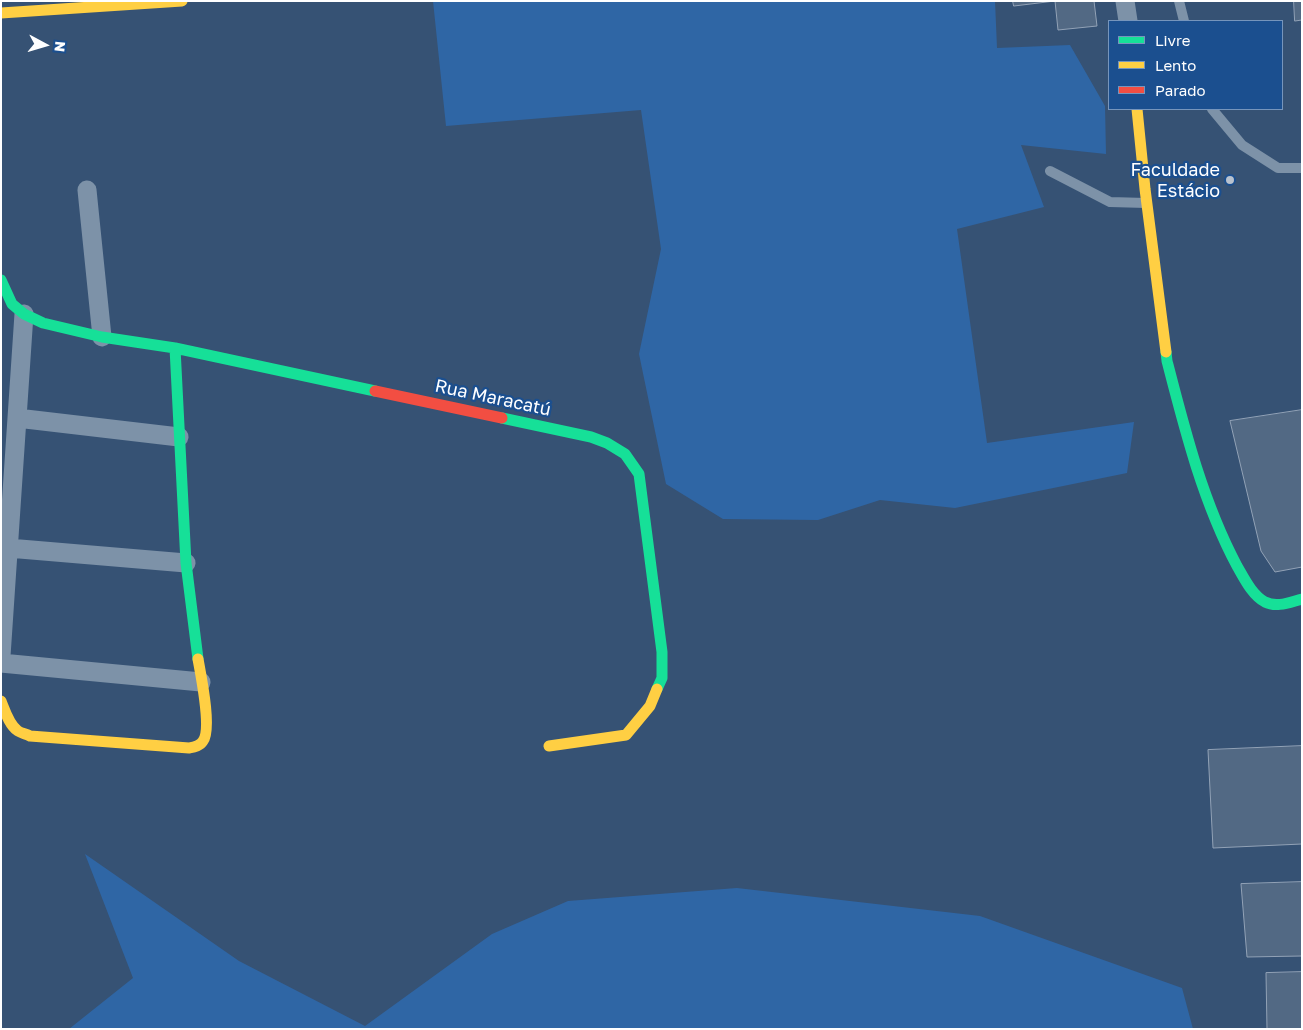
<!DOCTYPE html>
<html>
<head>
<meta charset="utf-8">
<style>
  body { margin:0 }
  #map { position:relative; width:1303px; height:1030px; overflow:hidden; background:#365274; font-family:"Golos Text",sans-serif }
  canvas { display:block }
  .frame { position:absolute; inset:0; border:2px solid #fff; pointer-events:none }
  .legend { position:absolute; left:1108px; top:20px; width:175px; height:90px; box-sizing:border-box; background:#1b4f8f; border:1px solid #7695bc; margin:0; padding:6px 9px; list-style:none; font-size:15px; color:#fff }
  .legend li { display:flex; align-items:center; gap:10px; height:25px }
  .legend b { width:25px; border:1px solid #7695bc }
  .north { position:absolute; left:20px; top:20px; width:50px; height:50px; -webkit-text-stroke:4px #1b4f8f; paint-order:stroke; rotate:96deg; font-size:14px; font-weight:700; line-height:20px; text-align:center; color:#fff }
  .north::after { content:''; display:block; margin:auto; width:18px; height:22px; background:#fff; clip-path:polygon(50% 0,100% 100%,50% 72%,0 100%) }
</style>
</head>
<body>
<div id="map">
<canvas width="1303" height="1030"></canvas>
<div class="frame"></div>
<ul class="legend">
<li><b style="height:6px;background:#16e098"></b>Livre</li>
<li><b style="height:6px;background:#ffcf43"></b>Lento</li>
<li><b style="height:6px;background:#f24e42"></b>Parado</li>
</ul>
<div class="north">N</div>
</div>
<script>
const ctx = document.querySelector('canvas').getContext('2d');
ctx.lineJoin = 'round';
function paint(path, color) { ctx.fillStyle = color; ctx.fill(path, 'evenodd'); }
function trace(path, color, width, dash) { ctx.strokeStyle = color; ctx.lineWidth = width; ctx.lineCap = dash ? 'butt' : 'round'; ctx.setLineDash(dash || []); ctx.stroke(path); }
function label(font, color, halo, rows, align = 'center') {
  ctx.font = font + ' "Golos Text",sans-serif'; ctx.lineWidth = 4.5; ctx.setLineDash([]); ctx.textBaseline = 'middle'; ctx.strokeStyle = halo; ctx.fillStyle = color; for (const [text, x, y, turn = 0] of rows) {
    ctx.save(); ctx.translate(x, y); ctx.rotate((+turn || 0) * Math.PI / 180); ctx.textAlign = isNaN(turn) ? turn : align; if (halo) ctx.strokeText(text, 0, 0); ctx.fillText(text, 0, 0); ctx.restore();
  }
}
paint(new Path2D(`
  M433,1H995L997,48L1070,45L1105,106L1106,154L1021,145L1044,207L957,229L987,443L1134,422L1127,473L955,508L880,500L818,520L723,519L666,484L639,354L661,249L641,110L446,126Z
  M85,854L239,961L365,1026L492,934L568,901L737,888L980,916L1182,988L1193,1029H69L133,978Z`), '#2f66a5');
const building = new Path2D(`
  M1013,1H1094L1097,26L1058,30L1055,1L1014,6Z
  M1294,1H1302V20L1295,21Z
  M1302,410V567L1275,572L1261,551L1230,421Z
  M1302,746V844L1213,848L1208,750Z
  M1302,882V956L1247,957L1241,884Z
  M1302,972V1029H1267L1266,973Z`);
paint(building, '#526984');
trace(building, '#92a2b6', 1);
trace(new Path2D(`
  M1179,1L1184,21
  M1212,109L1242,145L1278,168H1302
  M1050,171L1110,202L1146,203`), '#7d92a8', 10);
trace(new Path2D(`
  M1125,1L1128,21
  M87,190L102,337
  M17,418L179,437
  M8,548L186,563
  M1,656L24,314
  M1,663L201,682`), '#7d92a8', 19);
trace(new Path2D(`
  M1,280L12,304L24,314L43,323L102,337L175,348L375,391
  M175,348L186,563L198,659
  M1166,352L1167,361C1185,431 1203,502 1237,566C1244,578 1252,595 1265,602C1277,608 1290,602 1302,599
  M502,418L591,437L607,443L625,454L639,474L662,652V678L657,689`), '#16e098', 11);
trace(new Path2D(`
  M1,13L182,1
  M1137,109L1145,189L1166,352
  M1,701C5,711 9,725 18,731C21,733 26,734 30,736L189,748C194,747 200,746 203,741C212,729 201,676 198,659
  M549,746L626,735L650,706L657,689`), '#ffcf43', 11);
trace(new Path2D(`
  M375,391L502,418`), '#f24e42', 11);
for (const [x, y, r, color] of [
  [1230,180,5,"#b9c2ce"]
]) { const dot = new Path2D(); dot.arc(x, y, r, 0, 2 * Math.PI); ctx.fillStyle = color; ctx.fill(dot); trace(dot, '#1b4f8f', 2); }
label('18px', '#fff', '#1b4f8f', [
  ["Faculdade",1220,170],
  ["Estácio",1220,191]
], 'right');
label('18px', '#fff', '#1b4f8f', [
  ["Rua Maracatú",493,398,12]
]);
</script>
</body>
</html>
